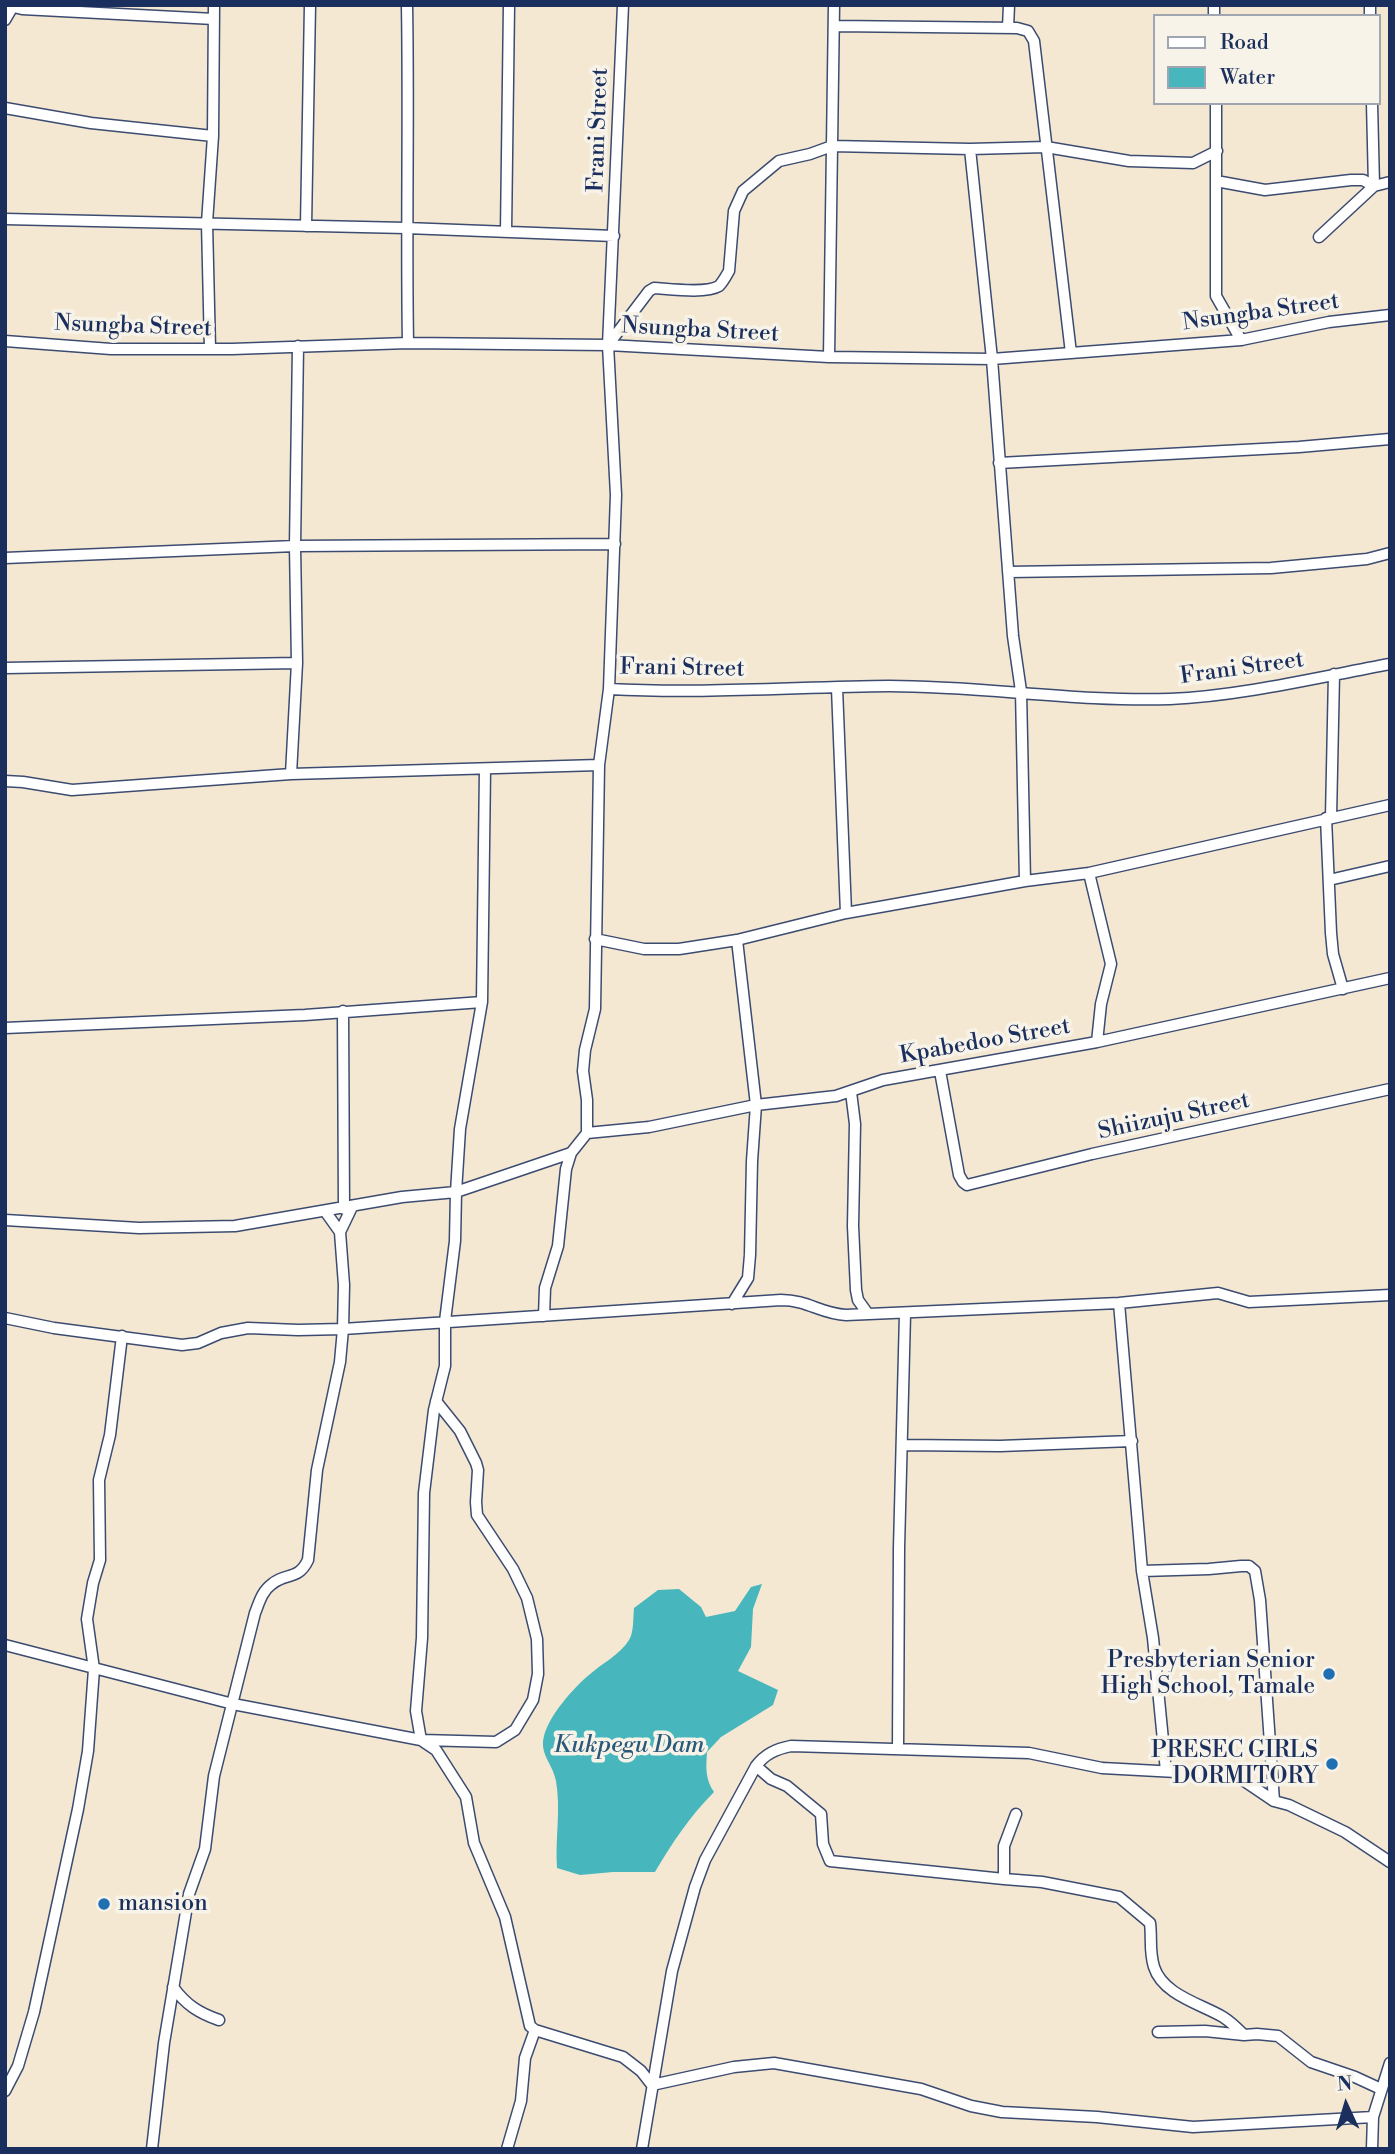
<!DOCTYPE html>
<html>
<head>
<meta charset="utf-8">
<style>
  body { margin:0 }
  #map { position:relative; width:1395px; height:2154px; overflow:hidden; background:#f4e8d3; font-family:"Libre Bodoni",serif }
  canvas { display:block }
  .frame { position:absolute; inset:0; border:7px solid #1b2f5e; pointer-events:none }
  .legend { position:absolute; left:1153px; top:14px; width:228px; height:91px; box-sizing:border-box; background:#f7f3e8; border:2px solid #9fa5b1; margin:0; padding:9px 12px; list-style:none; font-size:21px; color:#1b2f5e }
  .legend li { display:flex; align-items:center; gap:14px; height:35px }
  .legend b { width:35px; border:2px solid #9fa5b1 }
  .north { position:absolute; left:1311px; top:2070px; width:70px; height:70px; -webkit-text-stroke:5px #f7f3e8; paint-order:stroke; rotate:356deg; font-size:19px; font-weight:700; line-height:28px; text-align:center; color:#1b2f5e }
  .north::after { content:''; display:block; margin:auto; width:24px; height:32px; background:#1b2f5e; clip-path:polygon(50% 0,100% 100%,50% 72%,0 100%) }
</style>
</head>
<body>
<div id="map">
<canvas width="1395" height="2154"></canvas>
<div class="frame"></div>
<ul class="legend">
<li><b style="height:9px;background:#fff"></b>Road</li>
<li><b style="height:19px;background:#47b7bd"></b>Water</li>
</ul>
<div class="north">N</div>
</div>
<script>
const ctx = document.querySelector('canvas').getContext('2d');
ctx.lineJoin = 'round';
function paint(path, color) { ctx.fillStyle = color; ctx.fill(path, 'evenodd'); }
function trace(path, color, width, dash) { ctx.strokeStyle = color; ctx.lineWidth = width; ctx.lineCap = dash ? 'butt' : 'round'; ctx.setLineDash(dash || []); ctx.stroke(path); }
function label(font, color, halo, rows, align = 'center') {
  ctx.font = font + ' "Libre Bodoni",serif'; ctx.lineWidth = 7; ctx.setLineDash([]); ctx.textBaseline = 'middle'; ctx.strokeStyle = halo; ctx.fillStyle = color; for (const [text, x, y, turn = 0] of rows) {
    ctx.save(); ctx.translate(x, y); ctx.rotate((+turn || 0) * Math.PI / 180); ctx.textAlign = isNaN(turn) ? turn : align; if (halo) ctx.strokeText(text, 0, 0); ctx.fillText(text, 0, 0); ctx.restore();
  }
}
paint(new Path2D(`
  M762,1584L753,1609L751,1647L738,1671L778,1690L773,1705L721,1737L707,1752C706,1767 705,1779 714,1792C690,1816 672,1843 655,1872H613L580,1875L557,1868C555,1839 561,1810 556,1781C553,1764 539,1754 544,1736C549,1716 573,1688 589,1675C601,1664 621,1654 629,1640C634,1632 633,1617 634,1608L658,1590L679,1589L701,1607L706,1617L735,1611L751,1587Z`), '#47b7bd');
const street = new Path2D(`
  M5,5L22,9L214,19
  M407,5C409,118 406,231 408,343
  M623,5L608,345L616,495L609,689C702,694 796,687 889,686C983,686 1076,702 1170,699C1241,696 1319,677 1390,664
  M1214,5V16
  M1370,5V16
  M5,20L12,8
  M835,26L1017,28L1028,31L1034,41L1071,353
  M1008,28L1009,5
  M1216,103V296L1241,340
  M5,108L91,123L213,136
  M970,149L992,359L1013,636L1021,691L1025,881
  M1216,181L1265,190L1351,180H1363L1374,186L1390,182
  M5,219L406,228L614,236
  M306,226L310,5
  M506,232L509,5
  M1319,237L1374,186L1372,103
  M5,341L111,349H232L408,343L608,345L829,357L992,359L1241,340L1329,322L1390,315
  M608,345L649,291L654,288C670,289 706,294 719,286C723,282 726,276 729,271L734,211L743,191L779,161L810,154L832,146L970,149L1046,147L1129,161L1193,163L1217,151
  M210,349L207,223L213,136L214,5
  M829,357L834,5
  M999,463L1299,447L1390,439
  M5,558L295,546L615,544
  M1008,572L1271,568L1367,559L1390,553
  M5,668L297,663
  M837,688L846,913
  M485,769L482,1002L460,1129L456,1192L455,1241L445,1321V1366L434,1410L424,1493L422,1638L416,1711L421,1740L436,1750L466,1797L474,1843L505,1917L530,2026L535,2030L623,2057L641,2071L652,2085L734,2067L774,2063L921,2089L971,2106L1002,2112L1097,2117L1193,2127L1373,2117
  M291,774L297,663L295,546L298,346
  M5,781L23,782L72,790L291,774L599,765
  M1331,817L1334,674
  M1326,818L1331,933L1333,954L1343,989
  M1089,873L1111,964L1101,1004L1097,1042
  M1329,880L1390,866
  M595,939L644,949H679L737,940L846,913L1025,881L1089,873L1390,805
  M343,1011L344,1209
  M5,1028L305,1015L482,1002
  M940,1071L959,1175L963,1182L967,1185L1092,1154L1390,1089
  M851,1092L855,1124L853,1226L856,1290L858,1300L868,1314
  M587,1133L649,1127L756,1105L836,1096L883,1080L1097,1042L1390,978
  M5,1220L139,1228L235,1226L402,1197L456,1192L571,1153
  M340,1232L352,1207
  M1119,1303L1142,1571L1153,1638L1166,1771
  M732,1304L748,1278L750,1255L752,1161L756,1105L737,940
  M544,1316L545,1288L558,1246L566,1169L571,1153L587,1133V1100L583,1071L585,1050L595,1009L599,765L609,689
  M5,1318L54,1328L182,1345L198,1343L221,1333L248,1328L298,1330L343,1329L781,1300C808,1300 821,1314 846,1315L1119,1303L1218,1293L1249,1302L1390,1295
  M903,1445L1000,1446L1132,1441
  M1142,1571L1209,1569L1241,1566H1249L1255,1571L1260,1600L1274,1801
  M5,1645L233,1704L421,1740L496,1742L515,1730L533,1700L538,1674L537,1639L527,1598L513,1569L477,1515L476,1502L478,1470L476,1463L460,1431L436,1401
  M898,1749L899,1548L905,1314
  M756,1766L771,1779L787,1786L821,1814L823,1844L830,1861L1004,1879V1846L1016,1814
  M1004,1879L1042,1882L1119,1897L1150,1923C1152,1939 1149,1951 1154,1967C1163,1995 1201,2004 1223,2017C1231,2022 1238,2029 1244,2035
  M173,1987C186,2005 199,2013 219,2020
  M1158,2032L1205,2031L1244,2035L1257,2034L1278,2036L1311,2062L1355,2077L1381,2089
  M5,2091L18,2066L34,2012L78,1809L88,1751L94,1669L87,1619L93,1583L100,1560L99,1480L110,1435L122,1336
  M152,2149L164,2043L189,1894L205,1849L214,1776L255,1613C259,1603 262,1591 272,1584C286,1572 298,1581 308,1560L317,1470L340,1362L343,1329L344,1285L340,1232L325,1211
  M507,2149L521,2101L525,2058L535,2030
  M642,2149L672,1971L695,1887L705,1860L756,1766C765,1754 776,1749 791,1746L1029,1753L1102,1768L1195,1773L1240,1778L1274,1801L1289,1805L1345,1832L1390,1862
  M1372,2149L1373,2117L1390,2063`);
trace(street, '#3c4b70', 13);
trace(street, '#fff', 10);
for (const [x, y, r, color] of [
  [1329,1674,7,"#1f6fb2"],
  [1332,1764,7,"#1f6fb2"],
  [104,1904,7,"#1f6fb2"]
]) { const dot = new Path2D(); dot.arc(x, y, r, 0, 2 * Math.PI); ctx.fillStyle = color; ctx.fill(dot); trace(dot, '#f7f3e8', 2.5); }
label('23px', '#1b2f5e', '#f7f3e8', [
  ["Frani Street",599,130,-88],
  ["Nsungba Street",1261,313,-8],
  ["Nsungba Street",133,327,2],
  ["Nsungba Street",700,331,3],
  ["Frani Street",682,669,1],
  ["Frani Street",1242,669,-8],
  ["Kpabedoo Street",985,1042,-10],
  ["Shiizuju Street",1174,1117,-12]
]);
label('23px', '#1b2f5e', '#f7f3e8', [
  ["Presbyterian Senior",1315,1661],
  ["High School, Tamale",1315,1687],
  ["PRESEC GIRLS",1318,1751],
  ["DORMITORY",1318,1777],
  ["mansion",118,1904,"left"]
], 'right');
label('italic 24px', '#28587a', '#f7f3e8', [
  ["Kukpegu Dam",629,1746]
]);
</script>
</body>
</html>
